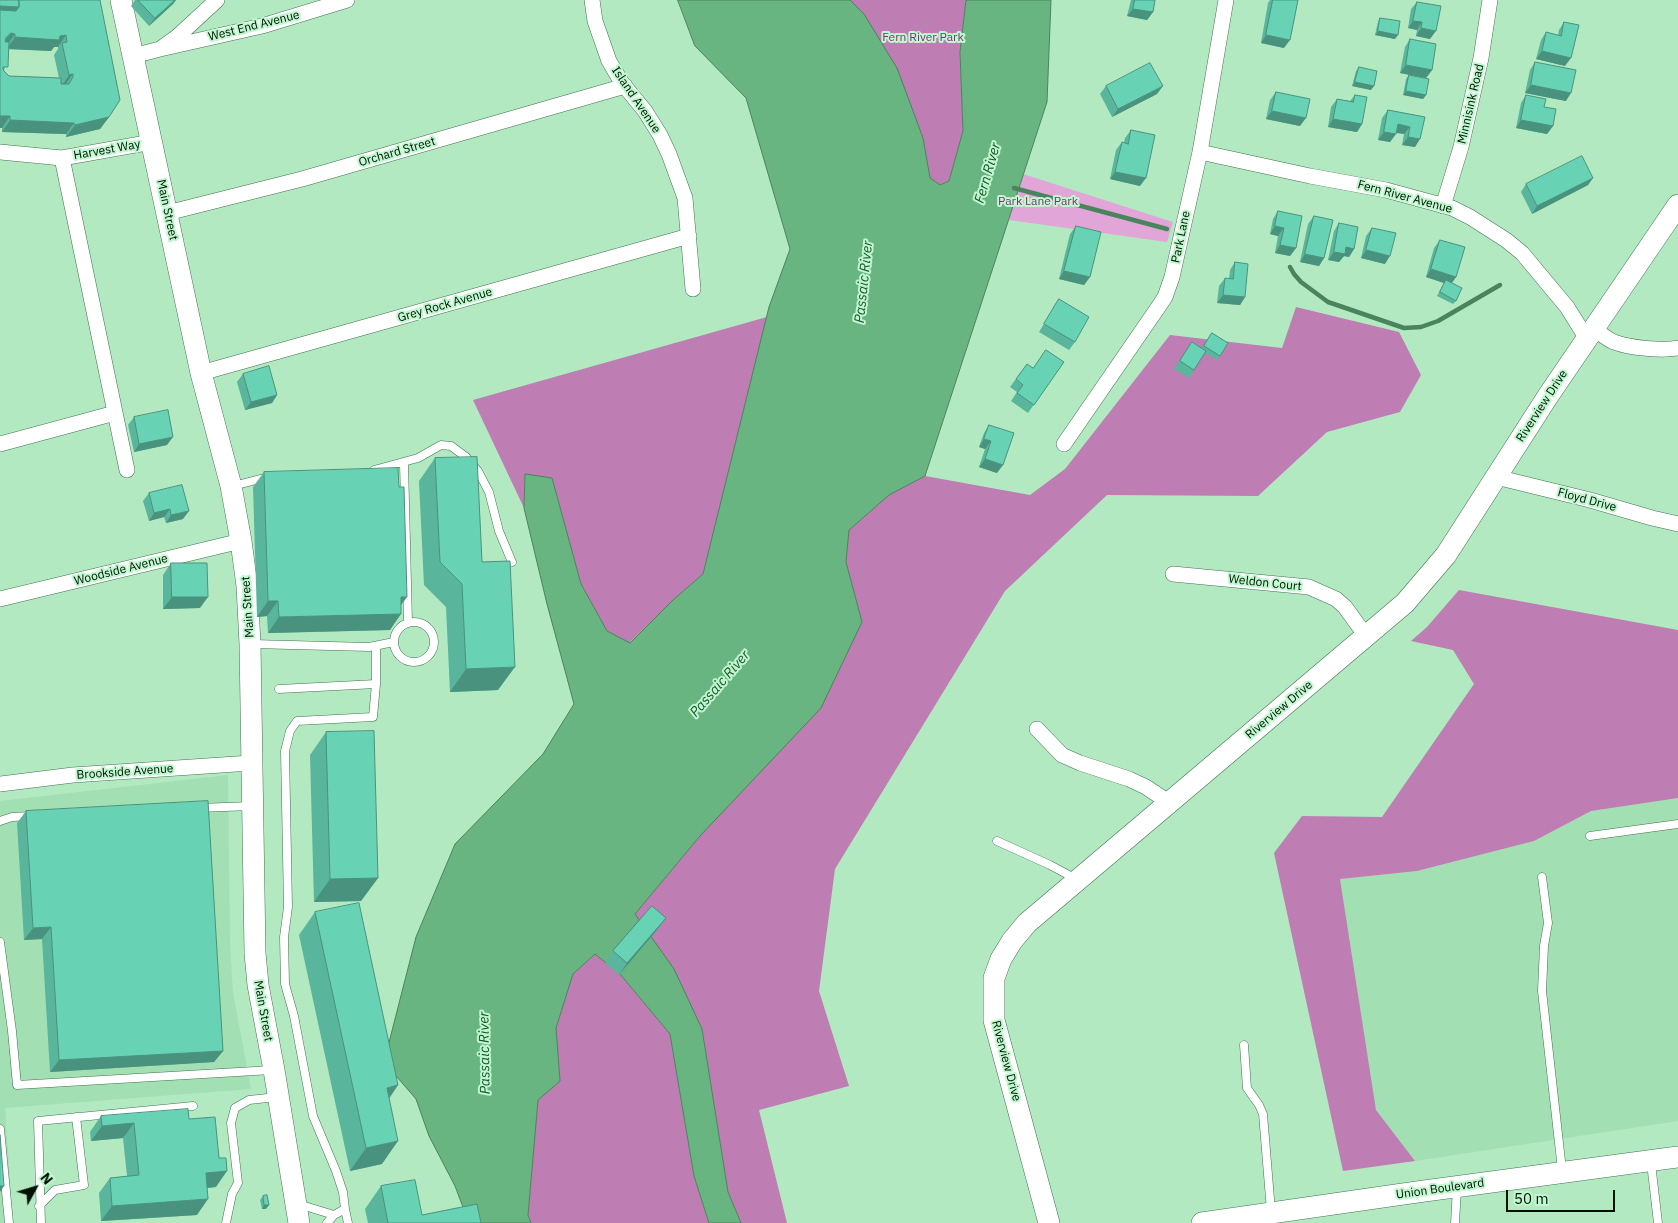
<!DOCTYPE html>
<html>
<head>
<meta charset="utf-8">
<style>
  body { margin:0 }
  #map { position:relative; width:1678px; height:1223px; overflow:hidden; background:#b2e9c1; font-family:"IBM Plex Sans",sans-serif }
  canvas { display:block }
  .north { position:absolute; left:10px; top:1163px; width:50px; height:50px; -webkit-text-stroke:4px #bff7ce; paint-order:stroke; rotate:51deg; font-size:14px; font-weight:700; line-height:20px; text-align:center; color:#001004 }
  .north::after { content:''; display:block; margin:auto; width:18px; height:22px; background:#001004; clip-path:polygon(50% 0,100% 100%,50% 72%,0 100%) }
  .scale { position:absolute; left:1506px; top:1190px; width:109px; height:22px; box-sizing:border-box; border:2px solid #001004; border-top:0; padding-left:6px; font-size:15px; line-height:18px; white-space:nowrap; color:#001004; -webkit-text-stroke:4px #bff7ce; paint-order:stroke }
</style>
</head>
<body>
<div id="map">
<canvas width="1678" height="1223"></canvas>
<div class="north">N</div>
<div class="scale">50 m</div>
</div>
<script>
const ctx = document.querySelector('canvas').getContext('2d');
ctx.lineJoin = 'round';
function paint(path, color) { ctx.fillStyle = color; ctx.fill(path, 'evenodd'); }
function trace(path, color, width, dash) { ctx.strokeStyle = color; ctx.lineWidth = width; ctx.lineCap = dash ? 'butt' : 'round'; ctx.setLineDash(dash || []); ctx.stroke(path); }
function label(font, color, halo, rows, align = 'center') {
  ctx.font = font + ' "IBM Plex Sans",sans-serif'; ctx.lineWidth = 4; ctx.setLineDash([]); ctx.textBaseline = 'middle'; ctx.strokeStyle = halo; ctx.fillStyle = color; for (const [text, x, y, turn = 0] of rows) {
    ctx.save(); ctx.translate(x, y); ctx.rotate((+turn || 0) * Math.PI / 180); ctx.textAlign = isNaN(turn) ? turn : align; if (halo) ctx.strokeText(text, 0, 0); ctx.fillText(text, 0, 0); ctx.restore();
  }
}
paint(new Path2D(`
  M228,775L230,943L233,993L251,1089L5,1108L13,1223H0V801Z
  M1678,798V1121L1415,1161L1376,1110L1340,879L1417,871L1534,841L1590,811Z`), '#a2dfb2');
paint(new Path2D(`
  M1023,174L1173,222L1167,242L1009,220Z`), '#e2a5d7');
paint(new Path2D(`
  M850,0H966L960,52L963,131L949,181L940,185L930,178L923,138L864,14Z
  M1296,307L1399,332L1421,375L1400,412L1327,432L1258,496L1107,495L1005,591L835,869L819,991L849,1086L759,1110L787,1223H741L728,1192L702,1029L635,914L700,836L862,622L846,562L849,530L889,495L925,476L1030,495L1065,469L1170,335L1282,348Z
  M767,317L703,574L673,600L629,643L607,631L581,584L552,478L525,475L524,508L473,400Z
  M1459,590L1678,630V798L1591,811L1534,841L1417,871L1340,879L1376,1110L1415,1161L1343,1171L1274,853L1302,816L1382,817L1474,684L1453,650L1411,641L1427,627Z
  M595,954L620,974L670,1034L694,1176L709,1223H531L528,1215L538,1100L560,1081L556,1028L573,974Z`), '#be7db3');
const water = new Path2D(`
  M678,0H850L864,14L897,68L923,138L930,178L940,185L949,181L963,131L960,52L966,0H1051L1047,102L925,476L889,495L849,530L846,562L862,622L821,708L700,836L635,914L674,969L702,1029L728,1192L741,1223H709L694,1176L670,1034L620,974L595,954L573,974L556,1028L560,1081L538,1100L528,1215L531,1223H469L455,1186L429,1136L416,1099L384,1062L416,937L455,844L543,754L574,704L547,604L524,508L525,474L552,478L581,584L607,631L630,643L673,600L703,574L769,307L790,249L746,98L695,46Z`);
paint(water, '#69b581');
trace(water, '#4a845c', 1);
trace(new Path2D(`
  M1014,188L1167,229
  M1290,267L1294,274L1301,282L1328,302L1404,328L1421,327L1438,321L1500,285`), '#4a845c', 4.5);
const service = new Path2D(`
  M404,463L408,623
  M374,470L418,458L441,445L451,446L466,457L478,471L489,492L499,531L512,562
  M233,486L268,477
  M394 642a20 20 0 1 1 40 0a20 20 0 1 1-40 0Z
  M252,644L369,647L394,642
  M279,689L376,684V646
  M198,808L252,806
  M0,821L12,817L32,816
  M1590,836L1678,824
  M997,841L1050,865L1076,879
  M1542,877L1548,923L1544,946L1542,991L1562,1170
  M0,942L12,1031L17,1085L272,1070
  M1244,1045L1247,1088L1259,1105L1263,1114L1271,1211
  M0,1129L9,1223
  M1651,1163L1658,1223
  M298,1204L334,1215
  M39,1206L55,1190L84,1185L76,1117
  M345,1209L348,1223
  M41,1223L38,1121L193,1106
  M226,1223L232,1194L238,1183L231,1123L235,1108L249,1100L277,1097
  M327,1223L334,1215L345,1209L343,1192L336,1171L313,1116L294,1016L285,984L284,937L288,907L285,751L290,731L297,721L373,717L376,684
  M1455,1223L1457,1188`);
const minor = new Path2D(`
  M592,0L595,21L609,61L622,83L645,111L660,135L669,154L685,198L693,289
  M160,49L262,26L347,0
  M133,56L160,49L178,36L217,0
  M0,152L62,158L152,142
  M1200,152L1310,176L1386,190L1452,208L1470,217L1506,240L1522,253L1567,307L1587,339
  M62,158L127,470
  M1443,206L1461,147L1481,58L1490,0
  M167,213L302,179L625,86
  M1594,329C1600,333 1607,339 1614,342C1630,348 1662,351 1678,348
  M201,373L689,236
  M0,444L115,413
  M1064,444L1157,309L1165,297L1172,277L1200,152L1226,0
  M1496,477L1590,500L1652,518L1678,524
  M1173,574L1309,587L1336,599L1345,607L1366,636
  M0,599L241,541
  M1037,729L1062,755L1080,763L1129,779L1146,787L1170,803
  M0,784L73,775L251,763`);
const secondary = new Path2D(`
  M121,0L201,373L231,486L241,541L247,586L250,644L255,953L258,985L274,1070L299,1223
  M1049,1223L994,1020V978L1001,959L1012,941L1027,923L1405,603L1446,555L1548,396L1678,205
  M1202,1223L1417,1192L1678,1157`);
trace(service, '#407350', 9);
trace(minor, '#407350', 16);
trace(secondary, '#407350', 22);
trace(service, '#fff', 8);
trace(minor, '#fff', 15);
trace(secondary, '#fff', 21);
paint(new Path2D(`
  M0,0H100L109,117L100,129L66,137V134L2,132V128H0ZM54,47H58V49L54,55L59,78L9,76L4,71L9,49L51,51Z
  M135,0H176L173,4L149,26L131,6Z
  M1131,0H1155L1153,12L1147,20L1127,16Z
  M1270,0H1273L1284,48L1261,43L1268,3Z
  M1417,2L1430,39L1416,36L1417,30L1408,28L1411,9Z
  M1380,18L1395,39L1375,35L1378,22Z
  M1564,22L1565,66L1536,59L1541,40L1546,32L1558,35L1559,30Z
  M1410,39L1432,70L1426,78L1400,73L1405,47Z
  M1535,62L1566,101L1525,93L1530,70Z
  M1359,67L1371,90L1352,86L1356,71Z
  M1409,75L1426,95L1423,99L1403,95L1406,79Z
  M1106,86L1157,94L1112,117L1100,94Z
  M1276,92L1300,126L1266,119L1270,100Z
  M1355,95L1362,124L1357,132L1328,127L1331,107L1337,99L1350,101Z
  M1526,95L1544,107L1553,126L1547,134L1516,128L1521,103Z
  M1388,110L1425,117L1415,147L1402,145L1404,134L1396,133L1390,142L1378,140L1382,118Z
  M1131,130L1140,186L1110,179L1116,150L1122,142L1124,143L1125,138Z
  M1593,178L1588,185L1532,214L1521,192L1526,184Z
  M1278,211L1296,248L1290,256L1275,253L1278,236L1270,234L1273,219Z
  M1314,216L1324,258L1319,266L1300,262L1308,224Z
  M1339,223L1354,249L1349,257L1344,256L1339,262L1328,260L1334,231Z
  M1076,226L1090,277L1084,285L1059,279L1070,234Z
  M1372,228L1385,264L1361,258L1366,236Z
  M1440,240L1456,277L1452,283L1456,301L1453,304L1437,296L1444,283L1426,277L1434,248Z
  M1235,262L1245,297L1240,305L1217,303L1219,286L1225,278L1229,279L1230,270Z
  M1059,299L1075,342L1069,350L1039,332Z
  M1212,333L1228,343L1217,360L1205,353L1189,378L1174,369L1192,342L1202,348Z
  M1064,362L1028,413L1011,401L1017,392L1010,387L1027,364L1033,368Z
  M243,374L277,395L272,403L245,410L237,382Z
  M134,417L167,445L134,452L128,425Z
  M989,425L997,473L979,467L985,449L979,447L984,433Z
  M435,458L482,562L498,690L450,692L446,607L424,585L419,481Z
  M264,472L401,605L390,630L268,633L267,616L257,617L253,487Z
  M149,493L183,519L166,523L164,517L149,521L143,501Z
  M171,563L200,608L163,609V575Z
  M326,732L378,878L361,901L314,902L310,755Z
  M26,811L223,1051L214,1062L50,1072L42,939L24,940L17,823Z
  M315,912L398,1085L389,1099L382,1164L350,1171L299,935Z
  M666,918L657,930L619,975L605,963L613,951Z
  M101,1116L189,1119L216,1187L207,1188L197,1215L101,1221L99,1193L110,1178L127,1176L123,1138L91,1141L90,1132Z
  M381,1186L422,1215L481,1223H368L365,1209Z
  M263,1196L266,1209H262L260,1200Z`), '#59b59b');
paint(new Path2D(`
  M175,0H176L173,4L149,26L155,18Z
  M0,6L19,7L8,23L0,22Z
  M1133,9L1153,12L1147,20L1127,16Z
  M1413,21L1422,22L1417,30L1408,28Z
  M1421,28L1436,31L1430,39L1416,36Z
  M1378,31L1398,35L1395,39L1375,35Z
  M11,33L15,34L7,45H3L6,38Z
  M66,35L58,47H54L51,51L7,49L15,37Z
  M1266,35L1290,40L1284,48L1261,43Z
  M1542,51L1571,58L1565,66L1536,59Z
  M1406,65L1432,70L1426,78L1400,73Z
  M73,74L64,86L61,87L69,75Z
  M1355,82L1374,86L1371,90L1352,86Z
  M1531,85L1571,93L1566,101L1525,93Z
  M1163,86L1157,94L1112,117L1118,109Z
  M1406,91L1426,95L1423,99L1403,95Z
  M1272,111L1306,118L1300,126L1266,119Z
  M0,116H10L2,128H0Z
  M109,117L100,129L66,137L75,125Z
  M1333,119L1362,124L1357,132L1328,127Z
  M10,120L74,123L66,134L2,132Z
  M1521,120L1553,126L1547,134L1516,128Z
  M1398,124L1410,127L1404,134L1392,132Z
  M1384,132L1396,134L1390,142L1378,140Z
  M1408,137L1420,139L1415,147L1402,145Z
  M1115,172L1146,178L1140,186L1110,179Z
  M1593,178L1588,185L1532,214L1537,206Z
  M1275,226L1284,228L1278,236L1270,234Z
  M1280,245L1296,248L1290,256L1275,253Z
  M1346,247L1354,249L1349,257L1344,256L1339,262L1328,260L1334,252Z
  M1366,250L1390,256L1385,264L1361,258Z
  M1305,254L1324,258L1319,266L1300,262Z
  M1431,269L1456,277L1450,285L1446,280L1444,283L1426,277Z
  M1064,271L1090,277L1084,285L1059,279Z
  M1223,295L1245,297L1240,305L1217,303Z
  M277,395L272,403L245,410L251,402Z
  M173,437L167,445L134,452L139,444Z
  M984,439L991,441L985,449L979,447Z
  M985,459L1003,465L997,473L979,467Z
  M170,509L164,517L149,521L154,513Z
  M189,511L183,519L166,523L171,515Z
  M172,597H208L200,608L163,609Z
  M401,597H407L396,612Z
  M268,601H278L267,616L257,617Z
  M401,614L390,630L268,633L279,617Z
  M515,667L498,690L450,692L466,669Z
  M378,878L361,901L314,902L330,879Z
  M666,918L657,930L619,975L627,963Z
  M51,927L42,939L24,940L33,928Z
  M223,1051L214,1062L50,1072L59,1060Z
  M398,1085L382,1108L387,1088Z
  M134,1123L123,1138L91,1141L102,1126Z
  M398,1141L382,1164L350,1171L366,1148Z
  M227,1171L216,1187L195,1189L206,1173Z
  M0,1186H4L0,1192Z
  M208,1199L197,1215L101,1221L112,1206Z
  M264,1205H269L266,1209H262Z`), '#49937e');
const building = new Path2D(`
  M0,0H19V7L0,6Z
  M19,0H100L120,100L109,117L75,125L74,123L10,120V116H0V10L16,11L19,7ZM11,33L15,34V37L59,40L60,36L66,35L67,42L62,43L69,75L73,74V77L69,84H61V78L9,76L3,70V67H8L9,42H5L6,38Z
  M138,0H175L155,18Z
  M1135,0H1155L1153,12L1133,9Z
  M1273,0H1298L1290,40L1266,35Z
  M1417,2L1441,6L1436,31L1421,28L1422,22L1413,21Z
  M1380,18L1400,21L1398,35L1378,31Z
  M1564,22L1579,25L1571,58L1542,51L1546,32L1561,36Z
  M1410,39L1436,44L1432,70L1406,65Z
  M1535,62L1576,70L1571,93L1531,85Z
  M1150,63L1163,86L1118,109L1106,86Z
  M1359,67L1377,71L1374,86L1355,82Z
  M1409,75L1429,79L1426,95L1406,91Z
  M1276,92L1310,99L1306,118L1272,111Z
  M1355,95L1367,97L1362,124L1333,119L1337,99L1353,102Z
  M1526,95L1546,99L1544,107L1556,109L1553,126L1521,120Z
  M1388,110L1425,117L1420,139L1408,137L1410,127L1398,124L1396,134L1384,132Z
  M1131,130L1155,135L1146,178L1115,172L1122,142L1128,144Z
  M1582,156L1593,178L1537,206L1526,184Z
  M1278,211L1302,216L1296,248L1280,245L1284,228L1275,226Z
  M1314,216L1333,220L1324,258L1305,254Z
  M1339,223L1358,227L1354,249L1346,247L1345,254L1334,252Z
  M1076,226L1101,232L1090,277L1064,271Z
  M1372,228L1396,233L1390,256L1366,250Z
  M1440,240L1465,247L1456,277L1431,269Z
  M1235,262L1248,264L1245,297L1223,295L1225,278L1233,279Z
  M1446,280L1462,288L1456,301L1440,292Z
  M1059,299L1089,317L1075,342L1044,324Z
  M1212,333L1228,343L1220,356L1204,346Z
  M1192,342L1206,351L1194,370L1180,361Z
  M1046,350L1064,362L1034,405L1017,393L1023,385L1016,379L1027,364L1033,368Z
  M269,366L277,395L251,402L243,374Z
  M168,410L173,437L139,444L134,417Z
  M989,425L1014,433L1003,465L985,459L991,441L984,439Z
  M477,457L482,562L510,561L515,667L466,669L462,584L440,562L435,458Z
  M398,468L399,487H404L407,597H401V614L279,617L278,601H268L264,472Z
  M182,485L189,511L171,515L170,509L154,513L149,493Z
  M171,563H207L208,597H172Z
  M374,731L378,878L330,879L326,732Z
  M208,801L223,1051L59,1060L51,927L33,928L26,811Z
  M359,903L398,1085L387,1088L398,1141L366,1148L315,912Z
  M652,906L666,918L627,963L613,951Z
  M188,1109L189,1119L215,1117L219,1158H226L227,1171L206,1173L208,1199L112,1206L110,1178L139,1175L134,1123L102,1126L101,1116Z
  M0,1135L4,1186H0Z
  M415,1180L422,1215L477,1204L481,1223H388L381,1186Z
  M267,1195L269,1205H264L263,1196Z`);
paint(building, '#68d2b4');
trace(building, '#49937e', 1);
label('12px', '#001004', '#bff7ce', [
  ["West End Avenue",254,26,-14],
  ["Island Avenue",636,100,56],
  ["Minnisink Road",1471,104,-77],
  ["Harvest Way",107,150,-10],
  ["Orchard Street",397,152,-16],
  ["Fern River Avenue",1405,197,15],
  ["Main Street",167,210,78],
  ["Park Lane",1181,237,-78],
  ["Grey Rock Avenue",445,305,-16],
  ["Riverview Drive",1542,406,-57],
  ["Floyd Drive",1587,500,15],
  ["Woodside Avenue",121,570,-14],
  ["Weldon Court",1265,583,6],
  ["Main Street",248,607,-94],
  ["Riverview Drive",1279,710,-40],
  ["Brookside Avenue",125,772,-4],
  ["Main Street",263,1011,80],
  ["Riverview Drive",1006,1061,75],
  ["Union Boulevard",1440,1189,-8]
]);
label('12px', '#7f3175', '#bff7ce', [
  ["Fern River Park",923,38],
  ["Park Lane Park",1038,202]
]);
label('italic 14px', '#1d5431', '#bff7ce', [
  ["Fern River",988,173,-74],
  ["Passaic River",864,282,-84],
  ["Passaic River",720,684,-49],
  ["Passaic River",485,1053,-91]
]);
</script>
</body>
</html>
